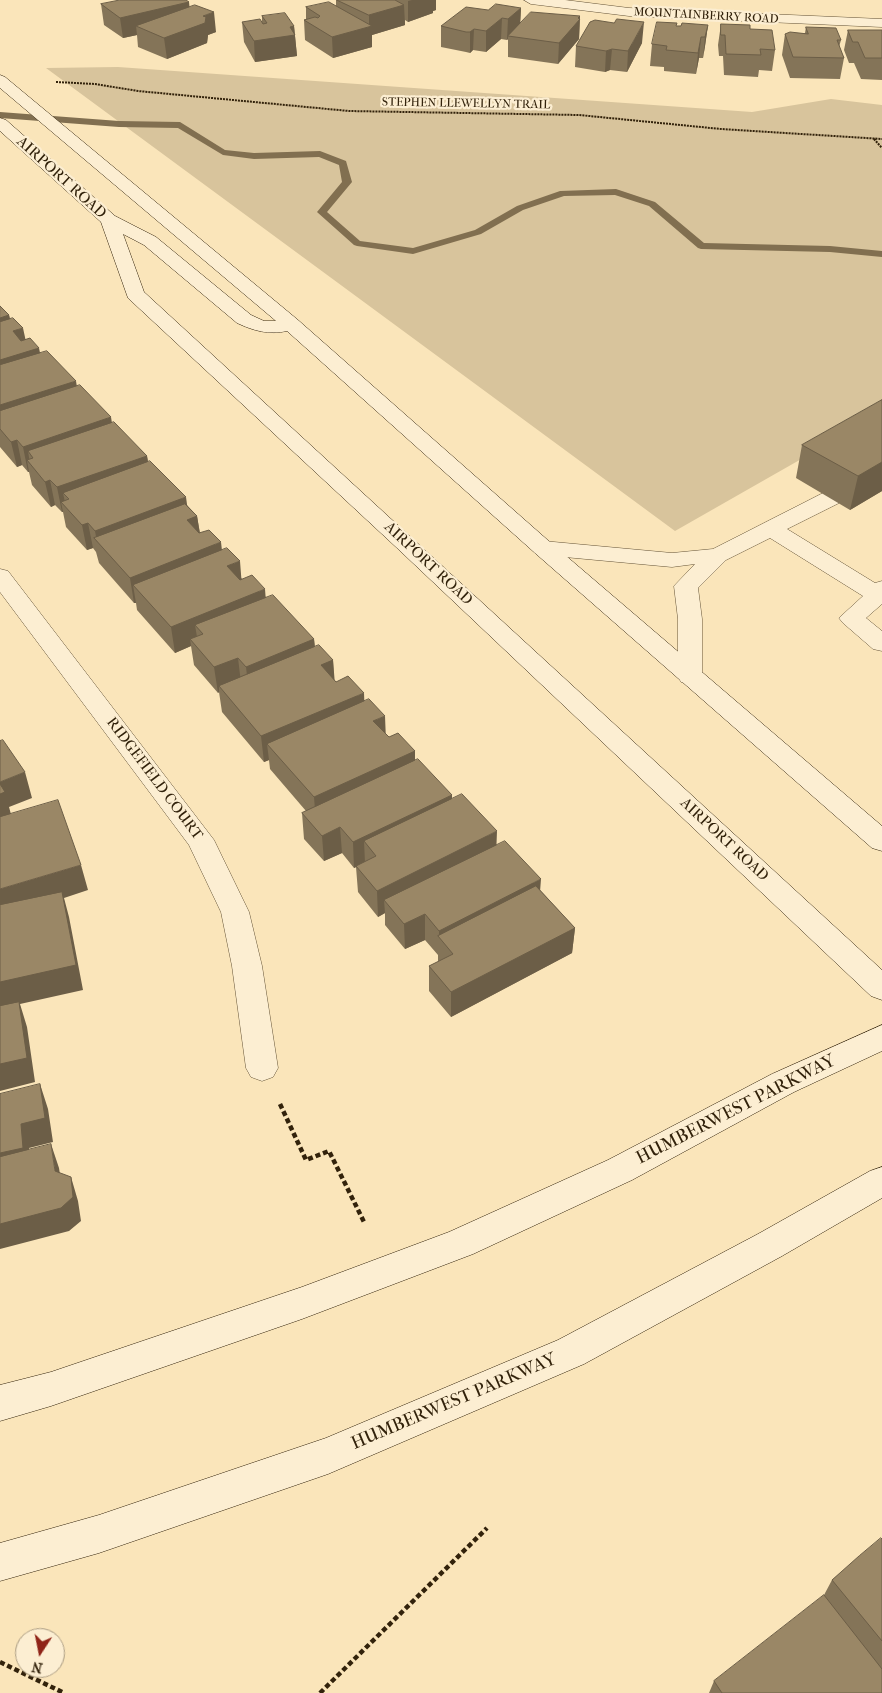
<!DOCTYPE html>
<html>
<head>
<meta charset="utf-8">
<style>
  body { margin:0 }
  #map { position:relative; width:882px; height:1693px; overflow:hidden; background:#fae5ba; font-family:"IM FELL French Canon",serif }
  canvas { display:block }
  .north { position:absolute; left:15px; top:1628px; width:50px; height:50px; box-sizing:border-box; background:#fceed2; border:1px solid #ab9c82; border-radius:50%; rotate:191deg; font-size:14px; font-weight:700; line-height:20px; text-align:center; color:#32220b }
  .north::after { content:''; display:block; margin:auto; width:18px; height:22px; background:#8f2418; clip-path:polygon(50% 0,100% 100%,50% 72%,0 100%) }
</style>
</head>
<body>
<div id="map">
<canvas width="882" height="1693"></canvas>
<div class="north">N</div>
</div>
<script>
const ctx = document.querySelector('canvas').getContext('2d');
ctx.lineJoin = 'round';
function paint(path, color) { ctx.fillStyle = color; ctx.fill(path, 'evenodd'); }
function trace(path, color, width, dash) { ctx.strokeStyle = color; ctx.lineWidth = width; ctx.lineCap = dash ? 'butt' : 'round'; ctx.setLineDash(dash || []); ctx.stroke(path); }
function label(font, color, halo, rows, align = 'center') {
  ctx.font = font + ' "IM FELL French Canon",serif'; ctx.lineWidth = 4.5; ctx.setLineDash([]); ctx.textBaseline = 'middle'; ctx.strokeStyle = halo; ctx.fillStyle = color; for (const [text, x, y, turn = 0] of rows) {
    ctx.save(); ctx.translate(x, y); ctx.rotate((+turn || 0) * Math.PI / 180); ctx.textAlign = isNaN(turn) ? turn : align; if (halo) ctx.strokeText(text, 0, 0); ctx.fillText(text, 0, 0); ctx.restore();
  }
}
paint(new Path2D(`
  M118,67L752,112L831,99L882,105V413L675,531L46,68Z`), '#d8c49c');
paint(new Path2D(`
  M0,112L119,121L180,122L225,150L254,153L320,151L346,161L352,182L327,212L360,241L413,248L475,230L517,206L560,191L616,189L655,202L704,243L830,246L882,251V257L830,252L701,249L698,248L649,206L615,195L564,196L523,210L481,234L413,254L357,246L354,245L317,212L342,182L339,165L319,157L254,159L223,155L178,128L119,127L0,118Z`), '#816f50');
const lane = new Path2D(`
  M831,491L839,493L842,498L839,503L787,529L875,583L882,581V604L866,618L882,631V651L873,649L843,623L839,618L863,596L770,538L726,560L698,588L702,619V676L699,682L690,684L681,682L678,676V619L674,586L695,564L672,567L543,555L535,553L532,548L535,543L543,541L672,553L713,549L823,493Z`);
const street = new Path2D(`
  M524,0H565L629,8L882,19V27L629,16L531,4Z
  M0,569L8,571L214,840L249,912L262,966L278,1068L273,1077L262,1081L251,1077L246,1068L232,966L221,912L189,845L0,592Z`);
const secondary = new Path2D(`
  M0,75L5,77L298,320L551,543L882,826V851L872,848L535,553L287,331C269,335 254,331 237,323L144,245L123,234L144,292L882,970V1000L871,996L397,548L128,298L101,222L0,131V118L6,120L115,216L156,237L251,315L264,321H276L0,88Z
  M882,1025V1051L794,1092L632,1180L473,1254L302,1319L51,1406L0,1421V1385L51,1372L302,1287L449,1232L608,1160L772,1074Z
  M882,1167V1198L782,1256L584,1364L328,1474L99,1553L0,1581V1543L99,1515L326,1438L558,1340L758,1234L870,1171Z`);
trace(lane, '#645337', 1);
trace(street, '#645337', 1);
trace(secondary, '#32220b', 1);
trace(new Path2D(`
  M56,82L95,84L138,91L349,111L579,115L721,129L882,139
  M874,139L882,148`), '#32220b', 2, [2, 1]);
trace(new Path2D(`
  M280,1104L306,1160L329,1151L365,1224
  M0,1662L64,1693
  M320,1693L487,1528`), '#32220b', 4.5, [5, 3]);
paint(lane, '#fceed2');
paint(street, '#fceed2');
paint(secondary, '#fceed2');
paint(new Path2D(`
  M336,0H436V10L433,11V13L408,22L405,20V25L372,35V47L333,58L305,40L304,20L306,19V7L336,6Z
  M189,2V7L216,32L208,35L207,43L167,59L138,47L137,35L123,38L104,25L101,4Z
  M521,8L520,23L580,16L579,39L558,64L508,57V39L507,40L501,39L486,52L473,50L470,53L466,52L441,47V26L488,10Z
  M262,16L294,26L297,56L255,62L244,42L242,22H262Z
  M721,24L750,29L775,50L772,71L759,70L758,77L724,75L723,56H719L718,45Z
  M708,25L705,46L703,58H699L696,74L664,71V67L650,66L652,44L677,26Z
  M806,27L841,40L839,47L844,58L840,79L790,78L782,55L785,34L805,33Z
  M848,30H882V80L861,79L854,63H849L844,50Z
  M642,43L627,72L610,70L605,72L575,67L576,46Z
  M0,306L9,315L10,319L25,340L77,387L112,423L147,456L148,462L197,516L200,533L222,550L242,579L266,597L314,639L315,647L333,660L334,680L364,701L385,734L389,737L415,751V761L452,795V799L540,890L575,928L572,953L451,1017L429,991V966L438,962V955L425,940L405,949L385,925V913L378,917L358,892L356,867L354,868L342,853L324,861L304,839L302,813L306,811L270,769L269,760L264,762L222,712L219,692L218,693L194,665L191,646L175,653L137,610L136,603H134L99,563L96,552L93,548L87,550L66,527L63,512H62L55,505L51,507L32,485L29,472H28L22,465L17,467L0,447Z
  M882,400V491L850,510L796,478L802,445Z
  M882,1539V1693H709L714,1681L824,1595L832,1580Z`), '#847458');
paint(new Path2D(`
  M412,0H436V10L433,11V13L408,22V1Z
  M189,2L191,22L136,26L137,35L123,38L120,18Z
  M404,5L405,25L372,35V47L333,58L332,37L369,27V15Z
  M521,8L520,28L508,36V39L507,40L508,19Z
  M214,12L216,32L208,35L207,43L167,59L164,38L203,16Z
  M580,16L579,39L558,64L559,43Z
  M502,18L501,39L486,52V31Z
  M644,22L642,43L627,72L628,51Z
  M708,25L705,46L703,58L705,37Z
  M294,26L297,56L255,62L254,41L290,27Z
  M474,29L473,50L470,53V32Z
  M701,37L699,58L696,74L698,53Z
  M612,49L610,70L605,72L606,51Z
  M9,315L14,339L0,343V318Z
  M23,328L28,351L39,348L44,372L0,386V360L13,331Z
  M76,381L80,406L0,422V405Z
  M111,417L115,442L33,458L28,451L30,464L27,460L29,472H28L23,447Z
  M17,440L22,465L17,467L11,442Z
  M147,456L151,481L69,499L63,493L66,507L61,502L63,512H62L57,487Z
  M882,462V491L850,510L858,476Z
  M50,480L55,505L51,507L45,482Z
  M186,497L189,519L197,516L201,541L97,542L95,531Z
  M88,523L93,548L87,550L82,525Z
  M221,542L224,568L133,585L136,603H134L130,578Z
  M240,561L242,587L227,566Z
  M265,589L267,615L203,634L195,625L198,643L190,639L191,646L175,653L171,627Z
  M314,639L316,664L249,692L246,667Z
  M238,658L241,683L219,686V692L218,693L214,667Z
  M333,660L335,685L321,665Z
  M364,693L365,718L267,744L269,760L264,762L261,736Z
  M385,716L386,741L373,721Z
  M415,751V776L316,823L314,797Z
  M25,772L32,798L9,807L12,818L0,823V782Z
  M452,795V820L376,856L364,841L365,863L354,868L353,842Z
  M340,827L342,853L324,861L322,836Z
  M497,831L496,857L384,900L385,913L378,917L377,891Z
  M81,865L88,890L64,898L69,917L83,990L20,1004L27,1027L35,1082L0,1091V889Z
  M541,879L539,905L439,937V931Z
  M425,914V940L405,949L404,924Z
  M575,928L572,953L451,1017V992Z
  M40,1084L48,1109L53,1142L29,1148L32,1172L0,1179V1153L21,1124Z
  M51,1144L59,1168L63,1194L55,1171Z
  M71,1177L78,1201L81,1221L69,1231L0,1249V1224Z`), '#6c5e47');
const building = new Path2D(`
  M120,0H186L189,2L120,18L101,4Z
  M337,0H395L404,5L369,15Z
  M329,2L372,26L332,37L304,20L315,17L318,18L320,16L306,7Z
  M496,4L521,8L508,19L502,18L486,31L474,29L470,32H466L441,26L466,7L488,10Z
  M195,5L214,12L203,16L206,17L205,23L164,38L136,26Z
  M531,12L580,16L578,18L580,19L559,43L508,36Z
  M285,13L294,26L290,27L295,35L254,41L242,22L260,19L263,24L267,23L262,16Z
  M617,19L644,22L628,51L612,49L606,51L576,46L590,22L595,20L614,23Z
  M657,22L677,23L676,26H681L682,23L708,25L705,37H701L698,53L666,50L667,46L652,44Z
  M721,24L750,25V29L772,30L775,50L760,49L761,55L726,54L725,35H721Z
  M806,27L836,28L841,40H837L844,58L793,57L785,34L790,32L808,34Z
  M848,30H882V58H865L858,42H853Z
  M0,306L9,315L0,318Z
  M13,318L23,328L13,331L21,341L30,338L39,348L0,360V322Z
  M47,351L76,381L0,405V365Z
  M80,385L111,417L23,447L17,440L11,442L0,429V411Z
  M882,400V462L858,476L802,445Z
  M114,422L147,456L57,487L50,480L45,482L27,460L33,458L28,451Z
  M150,461L186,497L95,531L88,523L82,525L61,502L69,499L63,493Z
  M185,504L197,516L187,520L199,533L209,530L221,542L130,578L94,538Z
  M227,548L240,561L227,566L240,580L252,575L265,589L171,627L133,585Z
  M273,595L314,639L246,667L238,658L214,667L190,639L203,634L195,625Z
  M319,645L333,660L321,665L336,682L348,676L364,693L261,736L219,686Z
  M369,699L385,716L373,721L389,737L398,733L415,751L314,797L267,744Z
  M3,740L25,772L0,782V741Z
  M418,759L452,795L353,842L340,827L322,836L302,813Z
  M0,784L5,792L0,794Z
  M462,794L497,831L377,891L356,866L376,856L364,841Z
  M58,800L81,865L0,889V817Z
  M505,841L541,879L439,931L425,914L404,924L384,900Z
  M536,886L575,928L451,992L429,966L453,954L438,936Z
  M62,892L76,965L0,982V905Z
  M19,1002L27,1058L0,1064V1006Z
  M40,1084L45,1118L21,1124L23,1148L0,1153V1094Z
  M51,1144L55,1171L71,1177L73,1197L61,1208L0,1224V1157Z
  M881,1538L882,1539V1641L832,1580L859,1556Z
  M824,1595L882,1669V1693H722L714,1681Z`);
paint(building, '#9a8766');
trace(building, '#6c5e47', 1);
label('12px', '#32220b', '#fceed2', [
  ["MOUNTAINBERRY ROAD",706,16,3],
  ["STEPHEN LLEWELLYN TRAIL",466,104,1]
]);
label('15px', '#32220b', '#fceed2', [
  ["AIRPORT ROAD",61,178,42],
  ["AIRPORT ROAD",428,564,43],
  ["RIDGEFIELD COURT",154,779,53],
  ["AIRPORT ROAD",724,840,43]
]);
label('18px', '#32220b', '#fceed2', [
  ["HUMBERWEST PARKWAY",736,1110,-27],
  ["HUMBERWEST PARKWAY",454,1402,-23]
]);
</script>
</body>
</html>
